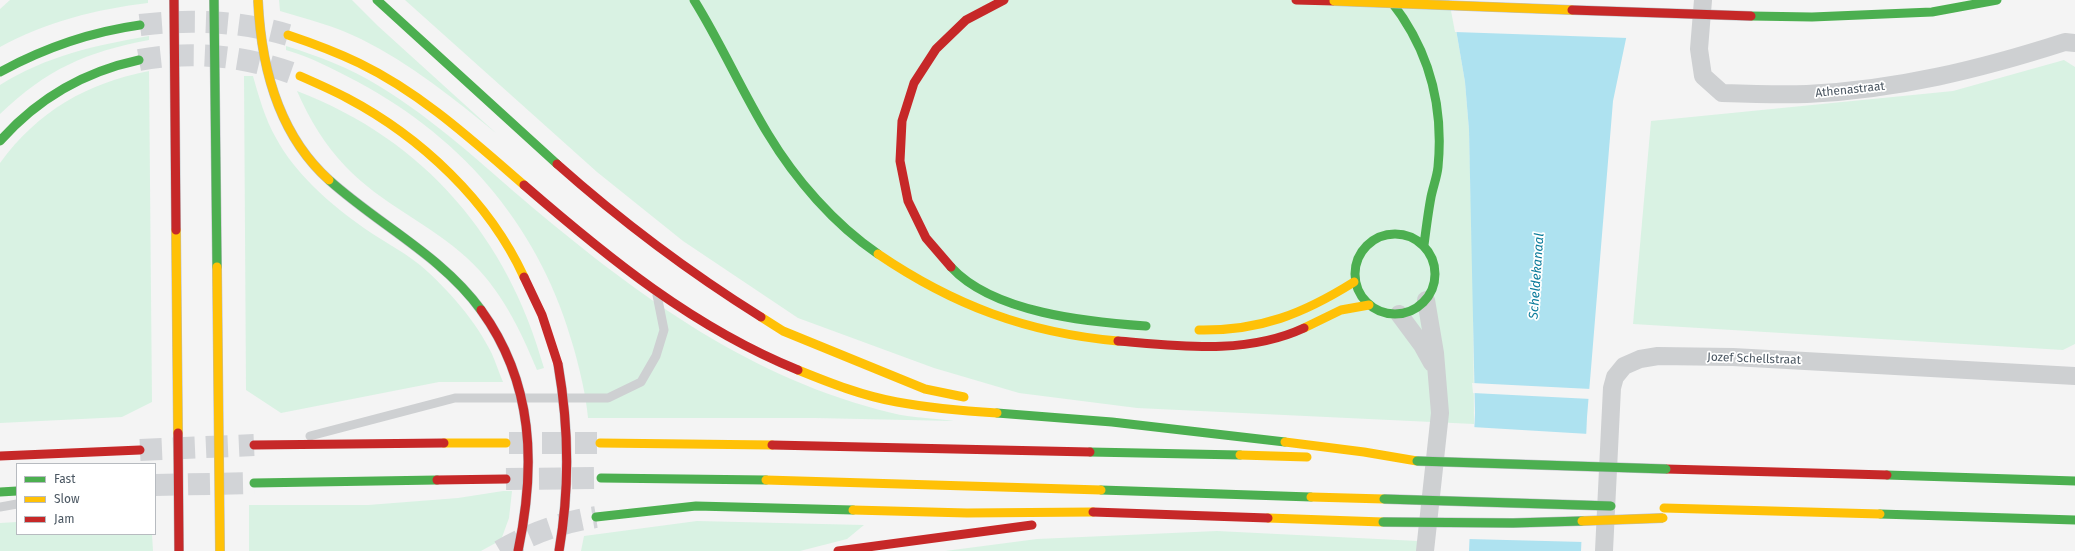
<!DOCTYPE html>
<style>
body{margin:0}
#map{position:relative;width:2075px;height:551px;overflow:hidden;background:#f4f4f4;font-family:"Fira Sans",sans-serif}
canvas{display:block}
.legend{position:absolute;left:16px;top:463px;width:140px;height:72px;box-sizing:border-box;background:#fff;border:1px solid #b7bbc0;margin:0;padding:5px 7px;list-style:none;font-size:12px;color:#4a5661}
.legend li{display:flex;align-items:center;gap:8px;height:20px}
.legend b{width:20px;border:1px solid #b7bbc0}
</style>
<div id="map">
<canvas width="2075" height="551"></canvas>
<ul class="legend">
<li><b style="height:5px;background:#4caf50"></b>Fast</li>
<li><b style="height:5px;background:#ffc107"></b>Slow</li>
<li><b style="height:5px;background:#c62828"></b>Jam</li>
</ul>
</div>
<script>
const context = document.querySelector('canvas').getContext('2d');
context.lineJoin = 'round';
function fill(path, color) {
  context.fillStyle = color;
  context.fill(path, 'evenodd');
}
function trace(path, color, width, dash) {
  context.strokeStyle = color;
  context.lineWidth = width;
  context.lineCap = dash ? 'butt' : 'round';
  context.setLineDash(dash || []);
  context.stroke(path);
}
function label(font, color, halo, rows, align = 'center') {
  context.font = font + ' "Fira Sans",sans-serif';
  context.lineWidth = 3.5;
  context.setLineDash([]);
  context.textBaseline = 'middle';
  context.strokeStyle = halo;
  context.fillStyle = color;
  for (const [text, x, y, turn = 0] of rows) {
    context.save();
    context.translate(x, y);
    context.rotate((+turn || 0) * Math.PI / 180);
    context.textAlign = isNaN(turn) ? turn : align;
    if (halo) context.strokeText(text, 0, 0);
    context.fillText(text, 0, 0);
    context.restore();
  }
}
fill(new Path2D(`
 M 10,0 L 148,0 L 148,3 C 97,9 45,22 0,47 L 0,9 Z
 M 279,0 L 352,0 L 378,26 L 496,133 C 453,98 411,64 361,39 C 335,26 307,19 280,11 Z
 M 405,0 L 1451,0 L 1465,82 L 1469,130 L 1473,274 L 1474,424 L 1137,408 L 1019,393 L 934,368 L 798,318 L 683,241 L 597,172 Z
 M 149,36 L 149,40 C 86,52 47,69 0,114 L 0,85 C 46,56 96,45 149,36 Z
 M 286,46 C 318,56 350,68 379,86 C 435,120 483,165 532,207 C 641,298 751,379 892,413 C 912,418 934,418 954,421 L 815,418 L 588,418 C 586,395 580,371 574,349 C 542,231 466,140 358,82 C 335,70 311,57 286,50 Z
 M 2064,60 L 2075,67 L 2075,344 L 2063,350 L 1633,324 L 1651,121 L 1953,91 Z
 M 149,71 L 152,402 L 122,417 L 0,423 L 0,163 C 38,111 87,83 149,71 Z
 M 244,76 L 253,76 C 259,97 265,119 276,138 C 294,172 327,201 357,223 C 377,238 400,249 420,265 C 448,289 476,321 492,354 C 496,363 499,373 503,382 L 439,382 L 281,413 L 246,390 Z
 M 297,91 C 425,140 508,238 544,368 L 537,370 C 520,329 501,289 467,258 C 430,224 380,203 346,167 C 324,144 310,120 297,91 Z
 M 503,491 L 512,491 L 509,518 L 501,540 L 481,551 L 249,551 L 249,505 L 368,505 L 458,498 Z
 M 697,521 L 864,525 L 847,539 L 800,551 L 581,551 L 584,536 Z
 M 17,522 L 17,534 L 152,534 L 153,551 L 0,551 L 0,523 Z
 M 1217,531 L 1418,541 L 1417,551 L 945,551 L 1037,539 Z`), '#d9f2e3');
fill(new Path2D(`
 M 1451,0 L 1632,10 L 1613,101 L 1587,417 L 1581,551 L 1469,551 L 1475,413 L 1469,130 L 1465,82 Z`), '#aee2f0');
fill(new Path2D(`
 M 1449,0 L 1636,0 L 1628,38 L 1455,32 Z
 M 1472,383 L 1591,389 L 1591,399 L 1473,393 Z
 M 1472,427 L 1589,434 L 1584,542 L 1468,539 Z`), '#f4f4f4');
trace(new Path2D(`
 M 140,25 C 190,19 241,21 288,35
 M 139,60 C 194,50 248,56 300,76
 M 509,443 L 600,443
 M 140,450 L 254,445
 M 506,479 L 601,478
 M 155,485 L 254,483
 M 500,551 C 529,534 562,522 596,517`), '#d2d4d7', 22, [22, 11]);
trace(new Path2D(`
 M 310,436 L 455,398 L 608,398 L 641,382 L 656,356 L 664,330 L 657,295
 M 0,507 L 17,504`), '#ced0d2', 9);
trace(new Path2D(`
 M 1703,0 L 1699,49 L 1703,76 L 1722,93 C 1750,94 1779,95 1807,94 C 1896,90 1981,69 2065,42 L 2075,43
 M 1399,314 L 1422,345 L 1432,363
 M 1425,551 L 1440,413 L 1435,353 L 1426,300
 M 1604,551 L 1612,388 L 1615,377 L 1624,366 L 1640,359 L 1658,356 L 1733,357 L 2075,376`), '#ced0d2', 18);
trace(new Path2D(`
 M 377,0 L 557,164
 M 694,0 C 721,43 741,90 768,134 C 795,179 834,224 878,254
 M 1390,0 C 1429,49 1444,105 1438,167 C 1437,177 1433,187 1431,197 C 1428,213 1426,229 1424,245
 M 1751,16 L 1812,17 L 1932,12 L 1997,0
 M 0,72 C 44,48 90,32 140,25
 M 0,141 C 38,98 83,72 139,60
 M1355 274a40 40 0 1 1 80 0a40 40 0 1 1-80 0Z
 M 951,267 C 993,313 1088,322 1146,326
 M 997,413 L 1112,422 L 1285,442
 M 1090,452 L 1240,455
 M 1887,475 L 2075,481
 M 601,478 L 766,480
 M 254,483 L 437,480
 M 1101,490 L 1311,497
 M 0,492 L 17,491
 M 1880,514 L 2075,520
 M 596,517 L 696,506 L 853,510`), '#4caf50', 9);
trace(new Path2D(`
 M 288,35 C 312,43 336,52 359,63 C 421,93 472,140 524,185
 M 300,76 C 316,83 332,90 347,98 C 421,137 489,201 524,277
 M 878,254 C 953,305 1027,333 1118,341
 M 761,317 L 783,331 L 925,389 L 964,397
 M 1304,328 L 1341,310 L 1369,305
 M 1199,330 C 1260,331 1303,314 1354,282
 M 798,370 C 830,383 863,396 897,402 C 930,408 964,411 997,413
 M 1285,442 L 1364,452 L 1417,461
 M 444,443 L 506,443
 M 600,443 L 772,445
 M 1240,455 L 1307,457
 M 766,480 L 1101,490
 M 1311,497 L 1384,499
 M 1664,508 L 1880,514
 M 853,510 L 967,513 L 1093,512
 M 1268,518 L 1383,522`), '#ffc107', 9);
trace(new Path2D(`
 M 1296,0 L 1334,1
 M 557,164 C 620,220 689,272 761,317
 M 524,185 C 607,257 694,328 798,370
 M 951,267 L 926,238 L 908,201 L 900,161 L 902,121 L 914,83 L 936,49 L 966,20 L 1004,0
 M 524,277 L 542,315 L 558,364
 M 1118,341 C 1180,346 1246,355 1304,328
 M 254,445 L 444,443
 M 772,445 L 1090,452
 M 0,456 L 140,450
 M 1666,469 L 1887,475
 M 437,480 L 506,479
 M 1093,512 L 1268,518
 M 838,551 L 1032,525`), '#c62828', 9);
const fastBridge = new Path2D(`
 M 214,0 L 217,267
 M 329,180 C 379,225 442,256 481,310
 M 1417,461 L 1666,469
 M 1384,499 L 1611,506
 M 1383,522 L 1513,523 L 1582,521`);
const slowBridge = new Path2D(`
 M 258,0 C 261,67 278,134 329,180
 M 1334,1 L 1572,10
 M 176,230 L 178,433
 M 217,267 L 220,551
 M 1582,521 L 1663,518`);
const jamBridge = new Path2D(`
 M 174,0 L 176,230
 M 1572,10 L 1751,16
 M 481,310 C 534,383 536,466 518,551
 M 558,364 C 569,427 570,488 559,551
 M 178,433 L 179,551`);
trace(fastBridge, '#b9bec3', 10, []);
trace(slowBridge, '#b9bec3', 10, []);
trace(jamBridge, '#b9bec3', 10, []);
trace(fastBridge, '#4caf50', 9);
trace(slowBridge, '#ffc107', 9);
trace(jamBridge, '#c62828', 9);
label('12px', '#4a5661', '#fff', [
 ["Athenastraat",1850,90,-6],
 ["Jozef Schellstraat",1754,359,2]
]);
label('italic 13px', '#0c7c9b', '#fff', [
 ["Scheldekanaal",1537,276,-86]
]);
</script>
